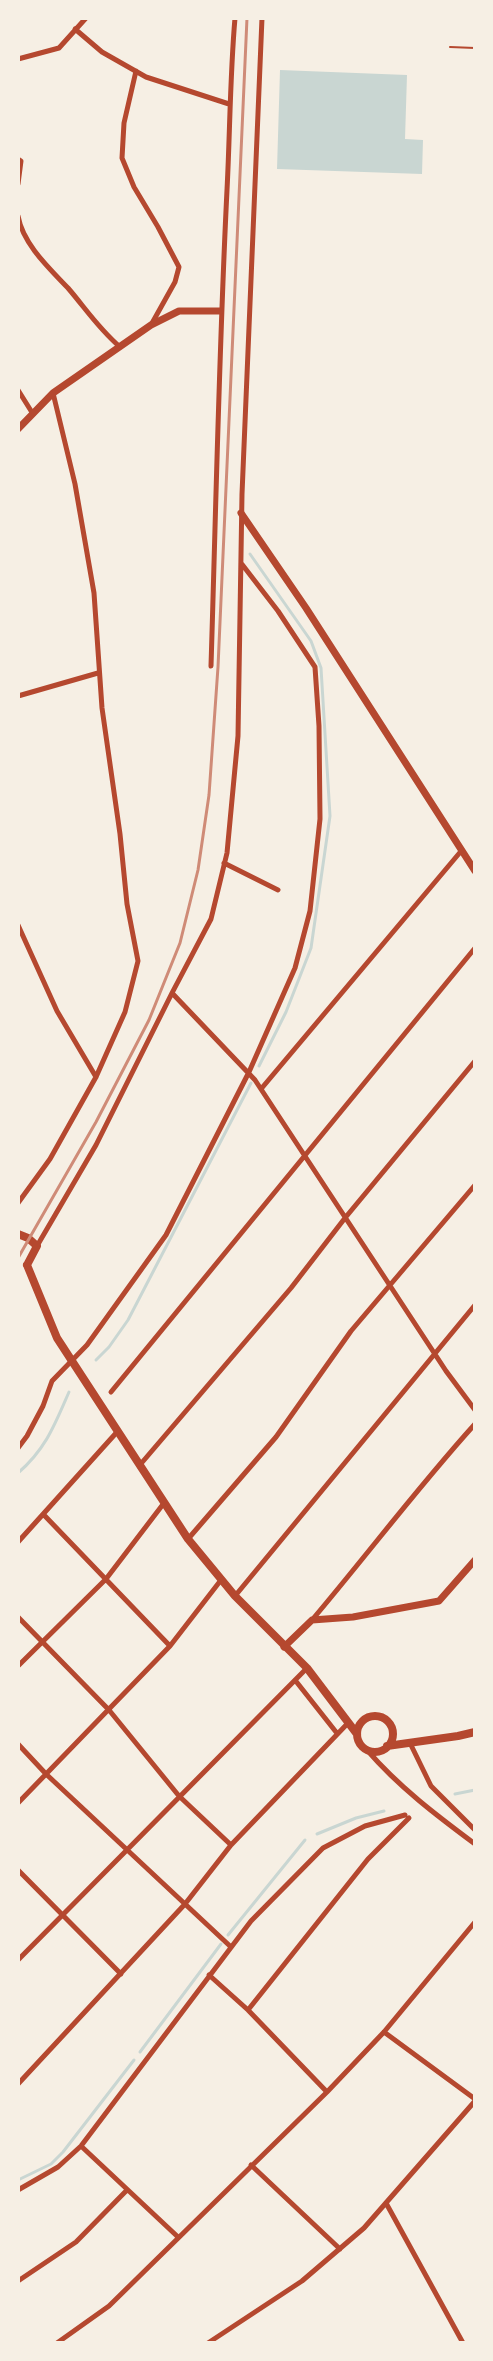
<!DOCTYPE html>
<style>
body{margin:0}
#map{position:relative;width:493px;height:2361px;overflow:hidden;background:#f6efe4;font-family:"Crimson Pro",serif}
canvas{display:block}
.frame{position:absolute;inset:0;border:20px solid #f6efe4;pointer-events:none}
</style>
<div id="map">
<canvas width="493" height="2361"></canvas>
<div class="frame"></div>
</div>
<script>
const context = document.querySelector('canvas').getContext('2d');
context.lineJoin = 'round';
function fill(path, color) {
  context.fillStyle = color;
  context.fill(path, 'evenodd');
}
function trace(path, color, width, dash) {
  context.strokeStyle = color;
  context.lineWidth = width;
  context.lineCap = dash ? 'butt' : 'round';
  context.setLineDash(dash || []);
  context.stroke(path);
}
fill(new Path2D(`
 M 280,70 L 407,75 L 405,139 L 423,140 L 422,174 L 277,169 Z`), '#c9d6d2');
trace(new Path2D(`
 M 250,554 L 311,641 L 321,668 L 330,816 L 311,948 L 286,1012 L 259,1066
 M 96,1360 L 109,1347 L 128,1320 L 251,1083
 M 18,1473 C 46,1449 55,1424 69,1392
 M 455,1794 L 475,1790
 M 317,1834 L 356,1818 L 384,1811
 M 228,1935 L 305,1840
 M 140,2052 L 221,1944
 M 18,2180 L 51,2164 L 63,2152 L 134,2060`), '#c9d6d2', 3);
trace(new Path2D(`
 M 450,47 L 475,48`), '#b5482f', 2);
trace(new Path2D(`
 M 75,29 L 102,52 L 146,77 L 229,104
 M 18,59 L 59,48 L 86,18
 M 136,71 L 124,123 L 122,158 L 134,187 L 158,227 L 179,267 L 175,282 L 151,325
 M 18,159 L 21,161 L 18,184
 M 18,216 C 23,244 49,268 68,288 C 86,309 98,328 120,347
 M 18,390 L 33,414
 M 211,666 C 216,507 219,349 227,190 C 230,132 230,75 235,18
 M 18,696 L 98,673
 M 224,863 L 278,890
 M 18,925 L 57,1011 L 96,1077
 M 172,993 L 255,1080 L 446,1371 L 475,1410
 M 261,1089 L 462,850
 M 18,1203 L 50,1159 L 96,1077 L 125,1012 L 138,961 L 127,904 L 120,834 L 102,708 L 94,593 L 75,484 L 53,393
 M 37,1246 L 96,1145 L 172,993 L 211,919 L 227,853 L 238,736 L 242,494 L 262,18
 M 111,1392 L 475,948
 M 18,1448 L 27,1436 L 43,1406 L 52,1381 L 87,1345 L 166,1235 L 249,1072 L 295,968 L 310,911 L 320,819 L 319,726 L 315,667 L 278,611 L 241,563
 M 139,1466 L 291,1288 L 345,1218 L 475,1061
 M 44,1515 L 170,1646
 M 188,1539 L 276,1437 L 351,1331 L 475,1185
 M 18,1542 L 117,1432
 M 235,1596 L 475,1305
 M 18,1617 L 109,1710 L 179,1796 L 231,1845
 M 312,1620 C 367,1555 418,1487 475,1424
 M 18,1666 L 106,1579 L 164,1503
 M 295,1680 L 336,1732
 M 410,1743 L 431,1786 L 475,1830
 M 18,1744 L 46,1774 L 231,1947
 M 367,1750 C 399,1787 436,1815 475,1844
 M 18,1803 L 170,1646 L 221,1580
 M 18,1870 L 121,1974
 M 18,1960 L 307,1668
 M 209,1975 L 248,2010 L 327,2092
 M 248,2010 L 368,1859 L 409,1818
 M 384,2032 L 475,2099
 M 18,2084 L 185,1904 L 231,1845 L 349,1722
 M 81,2146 L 178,2237
 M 251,2165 L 340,2249
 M 18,2190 L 58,2167 L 81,2146 L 251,1921 L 323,1848 L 365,1826 L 405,1815
 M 386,2203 L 463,2343
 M 18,2281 L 76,2242 L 127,2190
 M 57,2343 L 109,2306 L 327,2092 L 384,2032 L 475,1922
 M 208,2343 L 302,2281 L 364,2228 L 475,2101`), '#b5482f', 5);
trace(new Path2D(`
 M 18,429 L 53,393 L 151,325 L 179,311 L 220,311
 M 241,513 L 306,608 L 475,871
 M 284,1647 L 312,1620 L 353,1617 L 439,1601 L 475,1560`), '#b5482f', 7);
trace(new Path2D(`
 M 18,1234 L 28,1238 L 37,1246 L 27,1265
 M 27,1265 L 57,1338 L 188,1539 L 235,1596 L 307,1668 L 357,1734
 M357 1734a18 18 0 1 1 36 0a18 18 0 1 1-36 0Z
 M 387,1746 L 458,1736 L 475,1732`), '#b5482f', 8);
trace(new Path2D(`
 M 18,1258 L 96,1122 L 149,1020 L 180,943 L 198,870 L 209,795 L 218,667 L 247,18`), '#cf8b77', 3);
</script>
